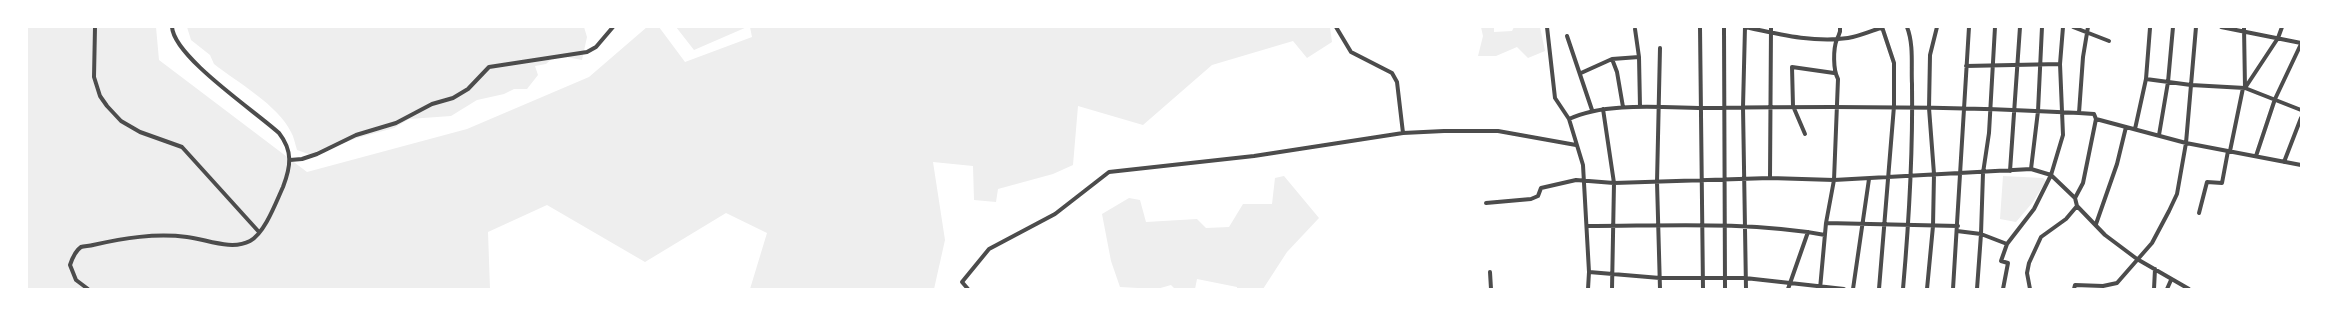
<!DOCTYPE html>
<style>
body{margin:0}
#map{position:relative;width:2328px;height:316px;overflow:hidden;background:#fff;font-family:"Nunito Sans",sans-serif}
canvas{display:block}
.frame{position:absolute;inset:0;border:28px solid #fff;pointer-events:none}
</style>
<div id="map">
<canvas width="2328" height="316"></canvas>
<div class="frame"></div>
</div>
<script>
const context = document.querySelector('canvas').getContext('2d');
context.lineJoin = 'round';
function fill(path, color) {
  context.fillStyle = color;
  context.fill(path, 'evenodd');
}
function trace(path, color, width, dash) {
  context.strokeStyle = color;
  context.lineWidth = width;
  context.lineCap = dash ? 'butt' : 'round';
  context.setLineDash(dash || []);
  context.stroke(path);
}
fill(new Path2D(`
 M 27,27 L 156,27 L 159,60 L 307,172 L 467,129 L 589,77 L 647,27 L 659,27 L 685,62 L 752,37 L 750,27 L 1330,27 L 1332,42 L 1307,58 L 1293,41 L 1212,65 L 1143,125 L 1078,106 L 1073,165 L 1053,174 L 998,189 L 996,202 L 974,200 L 973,166 L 933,162 L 945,240 L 934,289 L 750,289 L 767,233 L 726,213 L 645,262 L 547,205 L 488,232 L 490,289 L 27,289 Z
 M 187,27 L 584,27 L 587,37 L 582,60 L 556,55 L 546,64 L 535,66 L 538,75 L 527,89 L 514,89 L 504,94 L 477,100 L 451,116 L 409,119 L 394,128 L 357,138 L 311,155 L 297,150 C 295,144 294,137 291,132 C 278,105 237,82 214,64 L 210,55 L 191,40 Z
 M 676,27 L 747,27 L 694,50 Z
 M 1481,27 L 1494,27 L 1494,32 L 1512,31 L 1514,27 L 1540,27 L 1545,51 L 1528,58 L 1517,47 L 1496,56 L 1478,56 L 1483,36 Z
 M 1284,176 L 1319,218 L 1287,252 L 1263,289 L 1237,289 L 1237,287 L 1197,279 L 1195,289 L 1175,289 L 1171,285 L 1157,289 L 1120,287 L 1111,261 L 1102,214 L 1129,198 L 1140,200 L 1146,222 L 1197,219 L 1206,228 L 1229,227 L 1243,204 L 1272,204 L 1275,178 Z
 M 2003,176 L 2043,178 L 2046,181 L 2033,202 L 2016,222 L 2000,219 Z`), '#eee');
trace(new Path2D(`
 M 95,27 L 94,77 L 100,96 L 107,106 L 121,121 L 140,132 L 182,147 L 259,232
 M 1336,27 L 1351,52 L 1392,73 L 1397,82 L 1403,133
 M 1547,27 L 1555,98 L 1569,119 L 1583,165 L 1589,272 L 1588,289
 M 1700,27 L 1703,289
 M 1724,27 L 1725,289
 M 1745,27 L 1743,107 L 1746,289
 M 1745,27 C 1778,34 1814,43 1848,38 C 1860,36 1871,31 1883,27
 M 2073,27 L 2109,41
 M 2221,27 L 2301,43
 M 2244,27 L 2245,88
 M 1635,29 L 1639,57 L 1640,107
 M 1567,36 L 1592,110
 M 1660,48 L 1657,182 L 1660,289
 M 1612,59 L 1617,72 L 1623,107
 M 1966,66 L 2060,64
 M 1581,73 L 1612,59 L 1639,57
 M 2146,79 L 2191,85 L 2245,88 L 2301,110
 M 2245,88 L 2278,38 L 2282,27
 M 1603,109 L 1614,183 L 1612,289
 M 2079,113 L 2083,57 L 2088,27
 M 1569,119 C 1606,101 1668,108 1710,108 C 1833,106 1956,106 2079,113 L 2094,114 L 2096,119 L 2186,143 L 2301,165
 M 2135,129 L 2146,79 L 2150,28
 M 1805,134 L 1793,106 L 1792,67 L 1834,73
 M 2159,135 L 2168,82 L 2173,27
 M 2230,151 L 2243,88
 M 2256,156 L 2275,99 L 2301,44
 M 290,160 L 302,159 L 317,154 L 356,135 L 396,123 L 432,104 L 453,98 L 468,89 L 489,67 L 587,52 L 596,47 L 613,27
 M 2284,162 L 2301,118
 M 2031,169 L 2038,111 L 2042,27
 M 2010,171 L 2020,27
 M 1770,178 L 1771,27
 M 2075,198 L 2083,183 L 2096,119
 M 1486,203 L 1531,199 L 1538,196 L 1541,188 L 1576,180 L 1614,183 L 1770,178 L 1834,180 L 2031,169 L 2051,175 L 2075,198 L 2077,206 L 2105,235 L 2137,259 L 2189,289
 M 2199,213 L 2207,182 L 2222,183 L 2228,151
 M 1826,223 L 1958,226
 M 2096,224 L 2117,164 L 2126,127
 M 1587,226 C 1666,226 1747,221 1825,235
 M 1957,231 L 1981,234 L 2007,244 L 2034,209 L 2051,175 L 2063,135 L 2060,64 L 2063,27
 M 1490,272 L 1491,289
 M 1589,272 L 1660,278 L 1745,278 L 1844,289
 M 88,289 L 76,280 L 70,265 C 72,259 75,251 81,247 C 84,246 90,246 93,245 C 124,238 155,233 187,237 C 206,239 231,251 250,241 C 265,233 276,202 283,187 C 291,166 293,151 279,133 C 255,111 174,57 172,27
 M 968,289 L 962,282 L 989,249 L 1055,214 L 1109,172 L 1254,156 L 1403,133 L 1444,131 L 1498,131 L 1576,145
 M 1788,289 L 1808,232
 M 1820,289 L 1826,223 L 1834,180 L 1838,79 C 1833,70 1833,49 1837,39 C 1839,34 1841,33 1840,27
 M 1853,289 L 1869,179
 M 1879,289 L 1894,106 L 1894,63 L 1882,27
 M 1903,289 C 1909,221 1913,153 1912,84 C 1911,66 1914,45 1907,27
 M 1927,289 L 1933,226 L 1934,174 L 1929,108 L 1930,55 L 1937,27
 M 1953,289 L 1969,27
 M 1977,289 L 1981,234 L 1983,173 L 1989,133 L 1995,27
 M 2003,289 L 2008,263 L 2001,261 L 2007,244
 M 2030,289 L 2027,273 L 2029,263 L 2041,237 L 2066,219 L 2077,206
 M 2074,289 L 2075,285 L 2103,286 L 2117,283 L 2152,243 L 2169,211 L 2177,194 L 2186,143 L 2196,27
 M 2154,289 L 2155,269
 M 2167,289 L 2171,280`), '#4c4c4c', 4);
</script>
